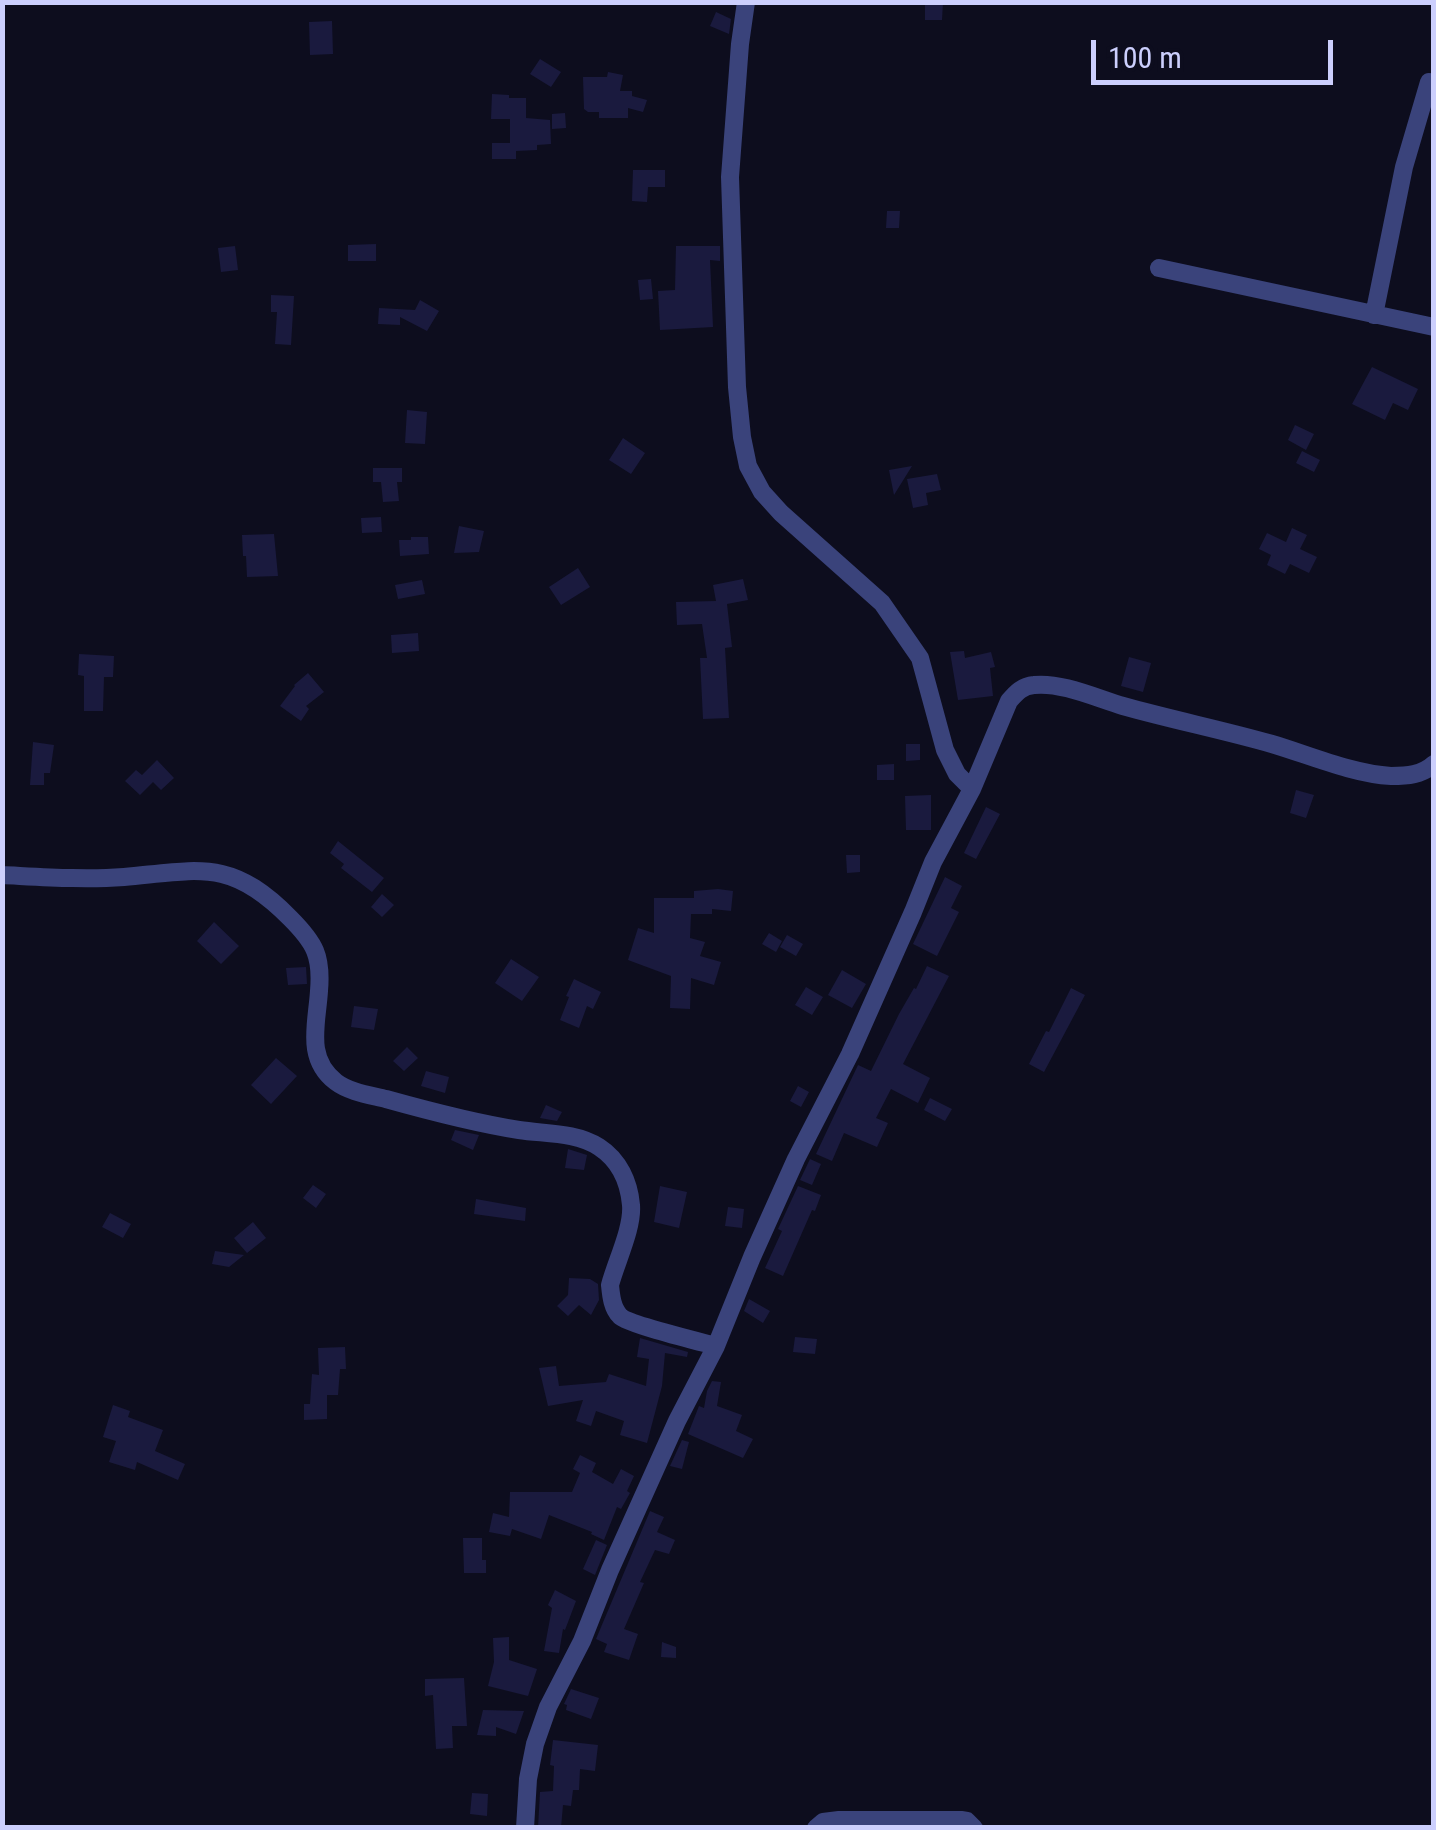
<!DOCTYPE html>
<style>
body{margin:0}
#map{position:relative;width:1436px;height:1830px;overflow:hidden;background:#0d0d1e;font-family:"Roboto Condensed",sans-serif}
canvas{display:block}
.frame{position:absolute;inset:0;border:5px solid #cccffd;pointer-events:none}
.scale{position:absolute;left:1091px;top:40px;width:242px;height:45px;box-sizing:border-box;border:5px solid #cccffd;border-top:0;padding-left:12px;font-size:30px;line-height:35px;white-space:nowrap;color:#cccffd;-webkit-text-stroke:8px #0d0d1e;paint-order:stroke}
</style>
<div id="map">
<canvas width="1436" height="1830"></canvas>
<div class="frame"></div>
<div class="scale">100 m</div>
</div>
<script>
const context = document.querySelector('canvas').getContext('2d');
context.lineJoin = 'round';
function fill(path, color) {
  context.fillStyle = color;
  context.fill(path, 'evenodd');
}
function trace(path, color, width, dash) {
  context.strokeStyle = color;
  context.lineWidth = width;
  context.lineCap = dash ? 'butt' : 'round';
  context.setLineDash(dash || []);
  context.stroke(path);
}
fill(new Path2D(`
 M 925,2 L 943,2 L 942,20 L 925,20 Z
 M 716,12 L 731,19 L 729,34 L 710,26 Z
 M 332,21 L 333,54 L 310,55 L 309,22 Z
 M 540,59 L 561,72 L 551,87 L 530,74 Z
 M 608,72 L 623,75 L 620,91 L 632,91 L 632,96 L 647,100 L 643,112 L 628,108 L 628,118 L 599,118 L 599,112 L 588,112 L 584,109 L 583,77 L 607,77 Z
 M 492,94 L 509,95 L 509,98 L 526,98 L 526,118 L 550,120 L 551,144 L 537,145 L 537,150 L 516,151 L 516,159 L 492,159 L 492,143 L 510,143 L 510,119 L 491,119 Z
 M 565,113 L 566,128 L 552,129 L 552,114 Z
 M 633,170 L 665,170 L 665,187 L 648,187 L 647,202 L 632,201 Z
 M 887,211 L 900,211 L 899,228 L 886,228 Z
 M 376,244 L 376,261 L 348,261 L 348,245 Z
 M 235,246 L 238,270 L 221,272 L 218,248 Z
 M 676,246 L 720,246 L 720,261 L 710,260 L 713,327 L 660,330 L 658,291 L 675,290 Z
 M 651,279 L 653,299 L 640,300 L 638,280 Z
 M 271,295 L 294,296 L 291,345 L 275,344 L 277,312 L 271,312 Z
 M 420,300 L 439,311 L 427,331 L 400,317 L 400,325 L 378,324 L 379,308 L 415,310 Z
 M 1372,367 L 1418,389 L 1408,410 L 1393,403 L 1385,420 L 1352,404 Z
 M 407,410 L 427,412 L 425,444 L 405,443 Z
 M 1295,425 L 1314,434 L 1306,450 L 1288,440 Z
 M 623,438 L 645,453 L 631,474 L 609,460 Z
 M 1302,451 L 1320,460 L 1314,472 L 1296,463 Z
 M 912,466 L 894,495 L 889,470 Z
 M 373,468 L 402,468 L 402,482 L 397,482 L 399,501 L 383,502 L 381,482 L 373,482 Z
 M 937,474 L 941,490 L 926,493 L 928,505 L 913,508 L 907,479 Z
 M 381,517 L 382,532 L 362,533 L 361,518 Z
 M 459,526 L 484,531 L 479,552 L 454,553 Z
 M 1292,528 L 1307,535 L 1300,549 L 1317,557 L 1309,573 L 1290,564 L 1285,574 L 1267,565 L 1271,555 L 1259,549 L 1267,533 L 1286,542 Z
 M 274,534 L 278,576 L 247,577 L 246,556 L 243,556 L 242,535 Z
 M 411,537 L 428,537 L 429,554 L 400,556 L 399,540 L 411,540 Z
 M 578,568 L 590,587 L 561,605 L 549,587 Z
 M 743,579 L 748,600 L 727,604 L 732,647 L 725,648 L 729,718 L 703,719 L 700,658 L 707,658 L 702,624 L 677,625 L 676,602 L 716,601 L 713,585 Z
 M 422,580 L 425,594 L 398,599 L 395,585 Z
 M 418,633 L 419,651 L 392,653 L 391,635 Z
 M 964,651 L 965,658 L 991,652 L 995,667 L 990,668 L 993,696 L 958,700 L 950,652 Z
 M 79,654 L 114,656 L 113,677 L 104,677 L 103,711 L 84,711 L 84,676 L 78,675 Z
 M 1129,657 L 1151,663 L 1143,692 L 1121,686 Z
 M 308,673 L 324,692 L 306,706 L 309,709 L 301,721 L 280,706 L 295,686 L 294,685 Z
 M 33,742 L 54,745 L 50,773 L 44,773 L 44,785 L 30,785 Z
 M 906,744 L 920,744 L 920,760 L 906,761 Z
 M 157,760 L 174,778 L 161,790 L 153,782 L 140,795 L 125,781 L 136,770 L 142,775 Z
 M 894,764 L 894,780 L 877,780 L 877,765 Z
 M 1296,790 L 1314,795 L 1306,818 L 1290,813 Z
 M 931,795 L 931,830 L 906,830 L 905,796 Z
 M 986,807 L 1000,814 L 976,859 L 964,853 Z
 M 338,841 L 384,878 L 372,892 L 341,868 L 344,864 L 330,853 Z
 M 846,855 L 860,855 L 860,872 L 847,873 Z
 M 945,877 L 962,886 L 951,908 L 959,912 L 937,956 L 913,944 Z
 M 718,889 L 733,891 L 731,911 L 712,909 L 712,914 L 691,914 L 690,938 L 705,942 L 700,956 L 721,962 L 714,985 L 691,978 L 690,1009 L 670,1008 L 671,976 L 628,960 L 638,928 L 654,933 L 654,898 L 694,898 L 694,891 Z
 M 382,894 L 394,905 L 382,917 L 371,907 Z
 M 214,922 L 239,946 L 221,964 L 197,941 Z
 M 769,933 L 782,941 L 776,952 L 762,944 Z
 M 787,935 L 803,944 L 796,956 L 780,947 Z
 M 511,959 L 539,977 L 522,1001 L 495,983 Z
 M 927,966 L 949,976 L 903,1064 L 930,1078 L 918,1103 L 891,1089 L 876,1118 L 888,1123 L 877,1147 L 844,1133 L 832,1161 L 816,1154 L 858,1065 L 871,1071 L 899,1014 L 914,988 L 916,989 Z
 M 306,967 L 307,984 L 288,985 L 286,968 Z
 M 842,970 L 866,984 L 852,1008 L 828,995 Z
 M 574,979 L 601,992 L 593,1009 L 587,1006 L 579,1028 L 560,1020 L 569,997 L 566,996 Z
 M 806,987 L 823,997 L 812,1015 L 795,1005 Z
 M 1071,988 L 1085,995 L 1044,1072 L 1029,1064 L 1046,1031 L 1049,1032 Z
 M 354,1006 L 378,1009 L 374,1030 L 351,1027 Z
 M 407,1047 L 418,1058 L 404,1071 L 393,1061 Z
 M 276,1058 L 297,1076 L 271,1104 L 251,1085 Z
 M 426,1071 L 449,1077 L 445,1093 L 421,1086 Z
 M 798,1086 L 809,1092 L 801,1107 L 790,1101 Z
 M 930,1098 L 952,1109 L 945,1121 L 924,1110 Z
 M 546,1105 L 562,1112 L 557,1121 L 540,1118 Z
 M 455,1130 L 479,1135 L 473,1150 L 451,1140 Z
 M 568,1149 L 587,1155 L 584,1170 L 565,1168 Z
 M 810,1159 L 821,1164 L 812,1185 L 800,1180 Z
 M 313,1185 L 326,1194 L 316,1208 L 303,1198 Z
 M 660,1186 L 687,1192 L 679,1228 L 654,1222 Z
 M 798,1186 L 821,1195 L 815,1211 L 812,1210 L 783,1276 L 765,1268 L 782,1231 L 778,1229 Z
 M 476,1199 L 526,1208 L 525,1221 L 474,1214 Z
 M 728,1207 L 744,1209 L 742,1228 L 725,1226 Z
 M 110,1213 L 131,1224 L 123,1238 L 102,1227 Z
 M 253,1222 L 266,1238 L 247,1253 L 234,1238 Z
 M 215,1251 L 244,1255 L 229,1267 L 212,1264 Z
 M 569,1278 L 590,1279 L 598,1284 L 599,1300 L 591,1315 L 579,1305 L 568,1316 L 557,1306 L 568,1295 Z
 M 749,1299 L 770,1311 L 763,1323 L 744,1311 Z
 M 795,1337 L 817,1339 L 815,1354 L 793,1352 Z
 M 640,1338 L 688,1352 L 687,1357 L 665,1353 L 662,1386 L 647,1443 L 620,1435 L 624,1421 L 596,1411 L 591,1426 L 576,1421 L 583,1400 L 548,1406 L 539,1368 L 556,1366 L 559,1386 L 606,1382 L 609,1374 L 646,1386 L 649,1359 L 637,1357 Z
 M 345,1347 L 346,1369 L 340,1369 L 338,1395 L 327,1395 L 327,1419 L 304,1420 L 304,1404 L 310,1404 L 312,1374 L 319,1375 L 318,1348 Z
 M 712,1381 L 721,1382 L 717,1406 L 742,1415 L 736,1431 L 753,1439 L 743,1458 L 688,1434 L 699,1406 L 704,1408 L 707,1391 Z
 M 113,1405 L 130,1411 L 128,1417 L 163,1430 L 155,1451 L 185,1464 L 178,1480 L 137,1462 L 135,1470 L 109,1462 L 116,1441 L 103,1437 Z
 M 682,1440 L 689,1442 L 682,1469 L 670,1466 Z
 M 580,1455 L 596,1463 L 592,1472 L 613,1484 L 621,1469 L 634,1476 L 627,1491 L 630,1493 L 621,1509 L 617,1507 L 604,1540 L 591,1534 L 592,1532 L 549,1515 L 541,1539 L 512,1529 L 510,1536 L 489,1532 L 493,1513 L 509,1517 L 510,1492 L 572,1492 L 580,1473 L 573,1469 Z
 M 650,1511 L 664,1517 L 657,1532 L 675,1540 L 669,1554 L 655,1550 L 640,1582 L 644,1583 L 624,1629 L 638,1634 L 629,1660 L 604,1652 L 607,1644 L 596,1639 Z
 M 463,1538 L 482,1538 L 482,1560 L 486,1560 L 486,1573 L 464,1573 Z
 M 596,1540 L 607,1545 L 595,1575 L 583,1569 Z
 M 555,1590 L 576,1601 L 565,1630 L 563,1629 L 559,1653 L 544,1651 L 552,1608 L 548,1605 Z
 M 509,1637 L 509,1660 L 537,1669 L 528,1696 L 488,1686 L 494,1662 L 493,1638 Z
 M 662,1642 L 676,1647 L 676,1658 L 661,1657 Z
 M 464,1678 L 467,1726 L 452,1726 L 453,1748 L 436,1749 L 433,1695 L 425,1696 L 425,1679 Z
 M 571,1689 L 599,1698 L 591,1719 L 566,1710 L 567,1705 L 564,1704 Z
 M 483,1710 L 524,1711 L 516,1734 L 496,1727 L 496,1736 L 477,1735 Z
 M 553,1740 L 598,1745 L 595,1771 L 580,1769 L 579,1790 L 573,1790 L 571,1806 L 563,1805 L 561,1828 L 538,1828 L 540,1792 L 553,1791 L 554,1766 L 550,1765 Z
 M 472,1793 L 488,1794 L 487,1816 L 470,1814 Z`), '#1a1a3e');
trace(new Path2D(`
 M 746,2 L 740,44 L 730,177 L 737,387 L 742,437 L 748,466 L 762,492 L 781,513 L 882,603 L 920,658 L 945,750 L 957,774 L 972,789
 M 1159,268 L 1434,327
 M 1374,315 L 1404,167 L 1429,82
 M 2,875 C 43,877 84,880 124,877 C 200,870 231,858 290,918 C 315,943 322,956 319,991 C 317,1024 305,1058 336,1082 C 349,1092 370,1095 386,1099 C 429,1111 474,1123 519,1130 C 545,1134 576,1132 599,1147 C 619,1160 629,1182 631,1205 C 633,1228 616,1262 610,1285 C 611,1295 612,1308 620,1316 C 627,1324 701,1342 716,1346
 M 525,1828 L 528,1779 L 535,1744 L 548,1707 L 582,1641 L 610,1570 L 677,1421 L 716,1346 L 752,1257 L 796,1159 L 850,1054 L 913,912 L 933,862 L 972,789 L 1009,701 C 1016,693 1022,686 1034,685 C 1062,682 1096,698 1123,706 C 1173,720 1223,730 1272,744 C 1309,755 1353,774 1391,776 C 1407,776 1422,775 1434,764
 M 816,1828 L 823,1822 L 839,1820 L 961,1820 L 967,1821 L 974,1828`), '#3a437b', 18);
</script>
